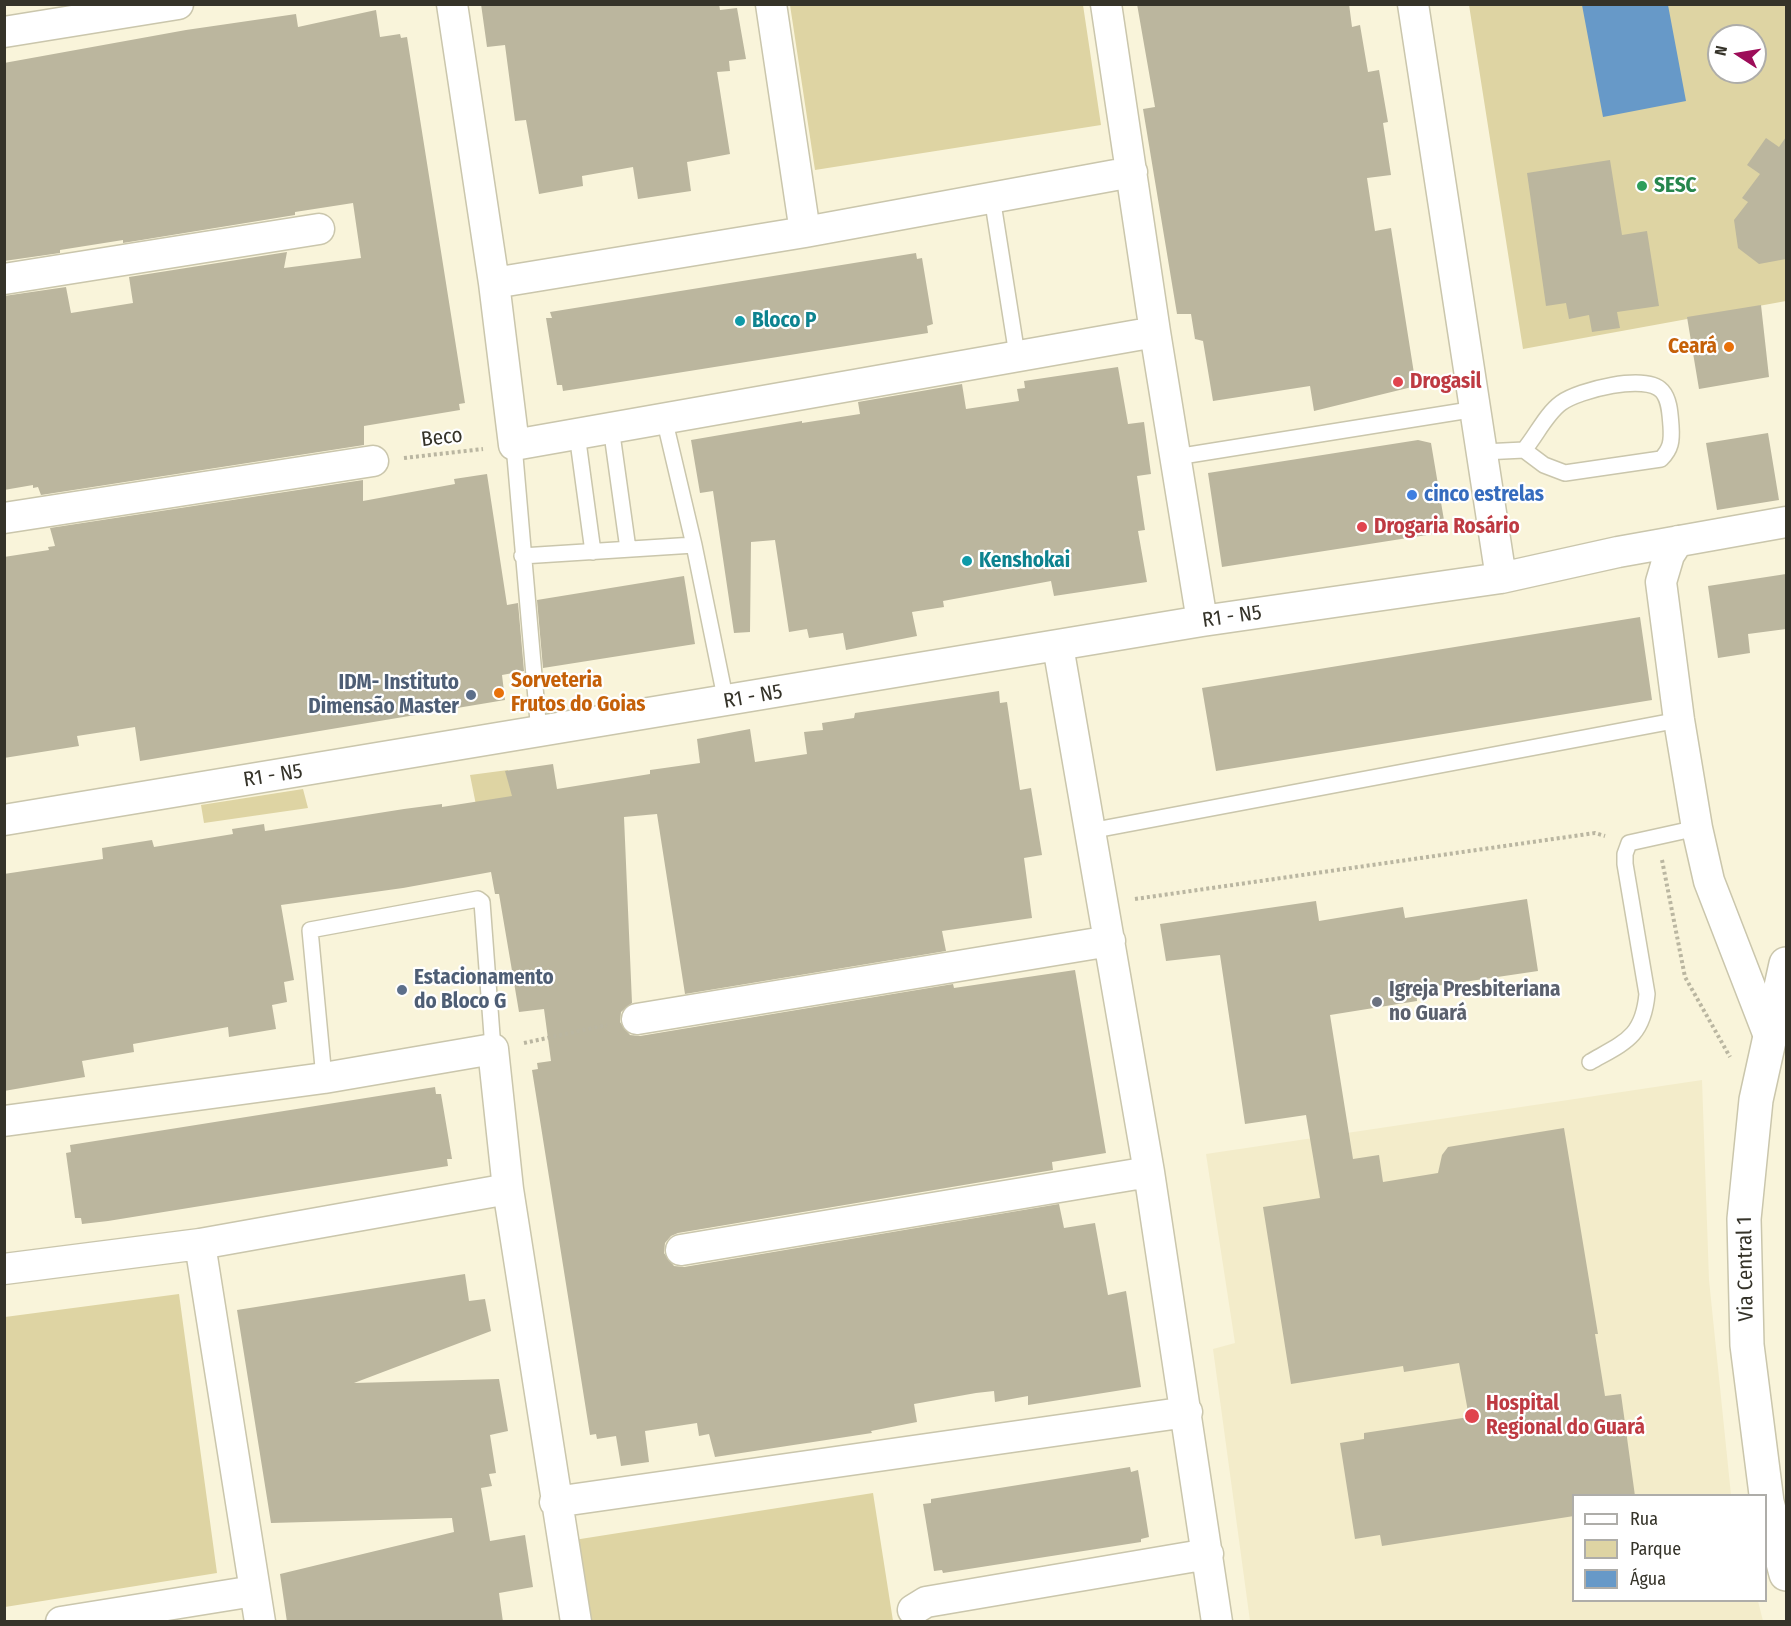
<!DOCTYPE html>
<meta charset="utf-8">
<style>
body{margin:0}
#map{position:relative;width:1791px;height:1626px;overflow:hidden;background:#f9f4da;font-family:"Fira Sans Condensed",sans-serif}
canvas{display:block}
.frame{position:absolute;inset:0;border:6px solid #353329;pointer-events:none}
.legend{position:absolute;left:1572px;top:1494px;width:195px;height:108px;box-sizing:border-box;background:#fff;border:2px solid #aeada9;margin:0;padding:8px 10px;list-style:none;font-size:18px;color:#353329}
.legend li{display:flex;align-items:center;gap:12px;height:30px}
.legend b{width:30px;border:2px solid #aeada9}
.north{position:absolute;left:1707px;top:24px;width:60px;height:60px;box-sizing:border-box;background:#fff;border:2px solid #aeada9;border-radius:50%;rotate:282deg;font-size:16px;font-weight:700;line-height:24px;text-align:center;color:#353329}
.north::after{content:'';display:block;margin:auto;width:21px;height:27px;background:#9d0d59;clip-path:polygon(50% 0,100% 100%,50% 72%,0 100%)}
</style>
<div id="map">
<canvas width="1791" height="1626"></canvas>
<div class="frame"></div>
<ul class="legend">
<li><b style="height:8px;background:#fff"></b>Rua</li>
<li><b style="height:16px;background:#ded4a3"></b>Parque</li>
<li><b style="height:16px;background:#6799c8"></b>Água</li>
</ul>
<div class="north">N</div>
</div>
<script>
const context = document.querySelector('canvas').getContext('2d');
context.lineJoin = 'round';
function fill(path, color) {
  context.fillStyle = color;
  context.fill(path, 'evenodd');
}
function trace(path, color, width, dash) {
  context.strokeStyle = color;
  context.lineWidth = width;
  context.lineCap = dash ? 'butt' : 'round';
  context.setLineDash(dash || []);
  context.stroke(path);
}
function label(font, color, halo, rows, align = 'center') {
  context.font = font + ' "Fira Sans Condensed",sans-serif';
  context.lineWidth = 4.5;
  context.setLineDash([]);
  context.textBaseline = 'middle';
  context.strokeStyle = halo;
  context.fillStyle = color;
  for (const [text, x, y, turn = 0] of rows) {
    context.save();
    context.translate(x, y);
    context.rotate((+turn || 0) * Math.PI / 180);
    context.textAlign = isNaN(turn) ? turn : align;
    if (halo) context.strokeText(text, 0, 0);
    context.fillText(text, 0, 0);
    context.restore();
  }
}
fill(new Path2D(`
 M 1702,1080 L 1709,1280 L 1731,1495 L 1574,1496 L 1574,1600 L 1758,1601 L 1763,1621 L 1250,1621 L 1213,1349 L 1235,1343 L 1206,1154 Z`), '#f3ecca');
fill(new Path2D(`
 M 790,5 L 1083,5 L 1101,125 L 815,170 Z
 M 1469,5 L 1786,5 L 1786,301 L 1523,349 ZM 1719,36 L 1755,36 L 1755,72 L 1719,72 Z
 M 508,770 L 525,830 L 483,840 L 470,775 Z
 M 303,789 L 308,808 L 204,823 L 201,805 Z
 M 179,1294 L 217,1573 L 5,1607 L 5,1317 Z
 M 873,1493 L 893,1621 L 587,1621 L 574,1540 Z`), '#ded4a3');
fill(new Path2D(`
 M 1582,5 L 1668,5 L 1686,101 L 1603,117 Z`), '#6799c8');
fill(new Path2D(`
 M 481,4 L 719,4 L 720,10 L 737,8 L 746,59 L 729,61 L 730,71 L 717,72 L 730,154 L 687,162 L 691,191 L 638,199 L 633,167 L 582,176 L 583,186 L 539,194 L 526,120 L 515,121 L 505,45 L 487,47 Z
 M 1137,4 L 1349,4 L 1352,27 L 1360,25 L 1368,72 L 1379,70 L 1388,122 L 1383,123 L 1391,175 L 1367,178 L 1375,231 L 1391,228 L 1416,386 L 1314,411 L 1310,386 L 1213,401 L 1203,341 L 1195,339 L 1191,314 L 1177,314 L 1143,109 L 1155,107 Z
 M 376,10 L 380,37 L 400,34 L 401,38 L 407,37 L 465,403 L 459,404 L 460,410 L 364,426 L 364,445 L 41,495 L 38,487 L 33,488 L 33,485 L 4,490 L 4,296 L 66,287 L 71,313 L 133,303 L 129,277 L 287,252 L 284,268 L 361,258 L 353,203 L 295,212 L 295,215 L 123,243 L 123,240 L 60,250 L 60,253 L 4,261 L 4,63 L 186,30 L 296,14 L 298,27 Z
 M 1786,137 L 1786,259 L 1759,264 L 1738,248 L 1734,220 L 1748,202 L 1742,198 L 1760,174 L 1747,165 L 1766,138 L 1779,147 Z
 M 1610,160 L 1622,235 L 1647,231 L 1659,306 L 1617,312 L 1620,328 L 1592,332 L 1589,315 L 1569,319 L 1566,303 L 1546,306 L 1527,173 Z
 M 916,253 L 917,259 L 922,258 L 933,324 L 927,326 L 928,333 L 589,387 L 563,391 L 562,385 L 557,385 L 546,318 L 552,318 L 550,312 Z
 M 1761,305 L 1769,377 L 1699,389 L 1687,317 Z
 M 1118,367 L 1128,424 L 1144,422 L 1151,474 L 1137,476 L 1145,530 L 1138,531 L 1147,582 L 1054,596 L 1051,581 L 943,601 L 944,607 L 912,612 L 917,636 L 846,650 L 843,633 L 809,638 L 807,629 L 789,632 L 775,540 L 751,542 L 750,632 L 734,633 L 713,491 L 700,493 L 691,440 L 802,421 L 802,423 L 860,414 L 858,402 L 962,384 L 966,409 L 1019,401 L 1017,389 L 1025,388 L 1024,381 Z
 M 1768,433 L 1779,500 L 1717,510 L 1706,443 Z
 M 1418,440 L 1431,443 L 1446,532 L 1222,567 L 1208,473 Z
 M 487,474 L 507,605 L 518,603 L 524,671 L 502,675 L 505,700 L 140,761 L 135,727 L 77,736 L 79,746 L 4,758 L 4,557 L 49,550 L 48,547 L 55,546 L 50,528 L 363,480 L 363,501 L 455,484 L 454,479 Z
 M 1786,574 L 1786,629 L 1748,634 L 1750,653 L 1718,658 L 1708,586 Z
 M 684,576 L 695,644 L 543,668 L 537,600 Z
 M 1640,617 L 1652,700 L 1216,771 L 1202,688 Z
 M 999,691 L 1000,703 L 1007,702 L 1020,790 L 1031,788 L 1042,855 L 1024,858 L 1032,918 L 942,931 L 946,951 L 685,994 L 657,814 L 624,817 L 632,1003 L 621,1012 L 620,1022 L 630,1035 L 640,1036 L 953,984 L 954,988 L 1075,970 L 1106,1153 L 1052,1162 L 1053,1170 L 678,1233 L 671,1236 L 665,1243 L 664,1253 L 674,1266 L 684,1267 L 1059,1204 L 1064,1228 L 1095,1223 L 1108,1295 L 1126,1291 L 1141,1387 L 1028,1405 L 1028,1396 L 995,1402 L 994,1391 L 976,1393 L 914,1404 L 917,1422 L 871,1431 L 872,1433 L 715,1457 L 709,1434 L 699,1436 L 697,1423 L 645,1431 L 649,1462 L 621,1466 L 616,1436 L 597,1439 L 596,1434 L 590,1435 L 532,1070 L 538,1069 L 537,1063 L 551,1061 L 544,1009 L 519,1012 L 499,894 L 495,894 L 491,872 L 403,888 L 281,905 L 294,980 L 284,982 L 287,1002 L 272,1005 L 276,1029 L 229,1037 L 228,1027 L 133,1044 L 134,1052 L 82,1061 L 85,1077 L 4,1091 L 4,874 L 103,859 L 102,848 L 152,840 L 154,847 L 233,834 L 232,829 L 264,824 L 265,831 L 404,809 L 442,804 L 442,807 L 512,796 L 505,771 L 553,764 L 557,789 L 650,774 L 650,770 L 700,763 L 697,739 L 750,729 L 755,762 L 807,754 L 804,732 L 823,730 L 822,723 L 854,718 L 855,713 Z
 M 1527,899 L 1538,971 L 1416,989 L 1417,1001 L 1330,1015 L 1353,1159 L 1379,1155 L 1383,1182 L 1438,1173 L 1442,1155 L 1448,1147 L 1564,1128 L 1598,1334 L 1595,1334 L 1605,1396 L 1621,1394 L 1635,1496 L 1574,1496 L 1574,1516 L 1382,1546 L 1380,1535 L 1355,1539 L 1340,1443 L 1364,1439 L 1364,1433 L 1469,1417 L 1459,1363 L 1404,1372 L 1403,1366 L 1291,1384 L 1263,1207 L 1320,1198 L 1306,1115 L 1245,1124 L 1220,955 L 1166,961 L 1160,924 L 1316,901 L 1319,921 L 1403,907 L 1405,918 Z
 M 435,1087 L 436,1094 L 441,1094 L 452,1159 L 447,1159 L 448,1166 L 108,1221 L 82,1224 L 81,1218 L 75,1218 L 66,1153 L 71,1152 L 70,1145 Z
 M 465,1274 L 469,1301 L 485,1299 L 491,1331 L 354,1383 L 499,1379 L 508,1431 L 490,1435 L 496,1473 L 489,1474 L 492,1486 L 481,1488 L 490,1541 L 525,1535 L 533,1587 L 499,1593 L 503,1622 L 287,1622 L 280,1574 L 454,1532 L 452,1518 L 271,1523 L 237,1310 Z
 M 1130,1467 L 1131,1472 L 1138,1470 L 1144,1506 L 1149,1537 L 1141,1539 L 1141,1542 L 943,1573 L 942,1570 L 934,1571 L 923,1504 L 931,1503 L 931,1499 Z`), '#bbb69e');
const service = new Path2D(`
 M 992,197 L 1017,355
 M 611,427 L 628,549
 M 577,434 L 593,552
 M 514,445 L 539,733
 M 1483,452 L 1524,450 C 1536,436 1546,414 1561,403 C 1579,390 1646,373 1662,391 C 1670,400 1670,415 1671,426 C 1672,441 1671,449 1661,459 L 1565,473 L 1544,465 L 1524,450
 M 1176,457 L 1476,409
 M 694,545 L 726,702
 M 522,556 L 694,545 L 664,418
 M 1090,831 L 1679,720
 M 1590,1062 C 1625,1042 1643,1037 1647,994 L 1625,864 L 1625,854 L 1629,843 L 1697,828
 M 324,1078 L 310,930 L 478,899 L 482,902 L 493,1049`);
const minor = new Path2D(`
 M 452,4 L 494,283 L 514,445 L 1155,332
 M 771,4 L 805,232
 M 1106,4 L 1155,332 L 1202,621
 M 1413,4 L 1501,578 L 1618,552 L 1786,522
 M 4,32 L 178,4
 M 4,279 L 319,229
 M 494,283 L 805,232 L 1132,172
 M 4,518 L 373,461
 M 1678,541 L 1669,555 L 1661,582 L 1679,720 L 1697,828 L 1709,881 L 1769,1036
 M 1058,646 L 1149,1172 L 1217,1622
 M 4,820 L 1202,621 L 1501,578
 M 637,1019 L 1110,941
 M 4,1121 L 324,1078 L 493,1049 L 508,1189 L 576,1622
 M 681,1250 L 1149,1172
 M 4,1269 L 200,1244
 M 555,1502 L 1187,1412
 M 913,1610 L 926,1602 L 1208,1554
 M 61,1622 L 254,1591
 M 260,1622 L 200,1244 L 508,1189`);
const tertiary = new Path2D(`
 M 1786,964 L 1756,1100 L 1744,1219 L 1747,1345 L 1767,1502 L 1786,1574`);
trace(service, '#cac6ac', 18);
trace(minor, '#cac6ac', 33);
trace(tertiary, '#cac6ac', 36);
trace(new Path2D(`
 M 404,458 L 483,449
 M 1662,860 L 1685,977 L 1730,1057
 M 1135,899 L 1595,833 L 1605,836
 M 524,1043 L 607,1025`), '#bab6a1', 4, [3, 3]);
trace(service, '#fff', 15);
trace(minor, '#fff', 30);
trace(tertiary, '#fff', 33);
for (const [x, y, r, color] of [
 [1642,186,6,"#2e9e5b"],
 [740,321,6,"#0f9aa8"],
 [1729,347,6,"#e8710a"],
 [1398,382,6,"#e0444e"],
 [1412,495,6,"#3f7fe0"],
 [1362,527,6,"#e0444e"],
 [967,561,6,"#0f9aa8"],
 [499,693,6,"#e8710a"],
 [471,695,6,"#5c6f8a"],
 [402,990,6,"#5c6f8a"],
 [1377,1002,6,"#6b7280"],
 [1472,1416,8,"#e0444e"]
]) {
  const dot = new Path2D();
  dot.arc(x, y, r, 0, 2 * Math.PI);
  context.fillStyle = color;
  context.fill(dot);
  trace(dot, '#fff', 2);
}
label('bold 21px', '#27864d', '#fff', [
 ["SESC",1654,186]
], 'left');
label('bold 21px', '#0d838f', '#fff', [
 ["Bloco P",752,321],
 ["Kenshokai",979,561]
], 'left');
label('bold 21px', '#c56008', '#fff', [
 ["Ceará",1717,347],
 ["Sorveteria",511,681,"left"],
 ["Frutos do Goias",511,705,"left"]
], 'right');
label('bold 21px', '#be3a42', '#fff', [
 ["Drogasil",1410,382],
 ["Drogaria Rosário",1374,527],
 ["Hospital",1486,1404],
 ["Regional do Guará",1486,1428]
], 'left');
label('21px', '#353329', '#fff', [
 ["Beco",442,438,-7],
 ["R1 - N5",1232,617,-8],
 ["R1 - N5",753,697,-10],
 ["R1 - N5",273,776,-9],
 ["Via Central 1",1746,1269,-91]
]);
label('bold 21px', '#366cbe', '#fff', [
 ["cinco estrelas",1424,495]
], 'left');
label('bold 21px', '#4e5e75', '#fff', [
 ["IDM- Instituto",459,683],
 ["Dimensão Master",459,707],
 ["Estacionamento",414,978,"left"],
 ["do Bloco G",414,1002,"left"]
], 'right');
label('bold 21px', '#5b616d', '#fff', [
 ["Igreja Presbiteriana",1389,990],
 ["no Guará",1389,1014]
], 'left');
</script>
